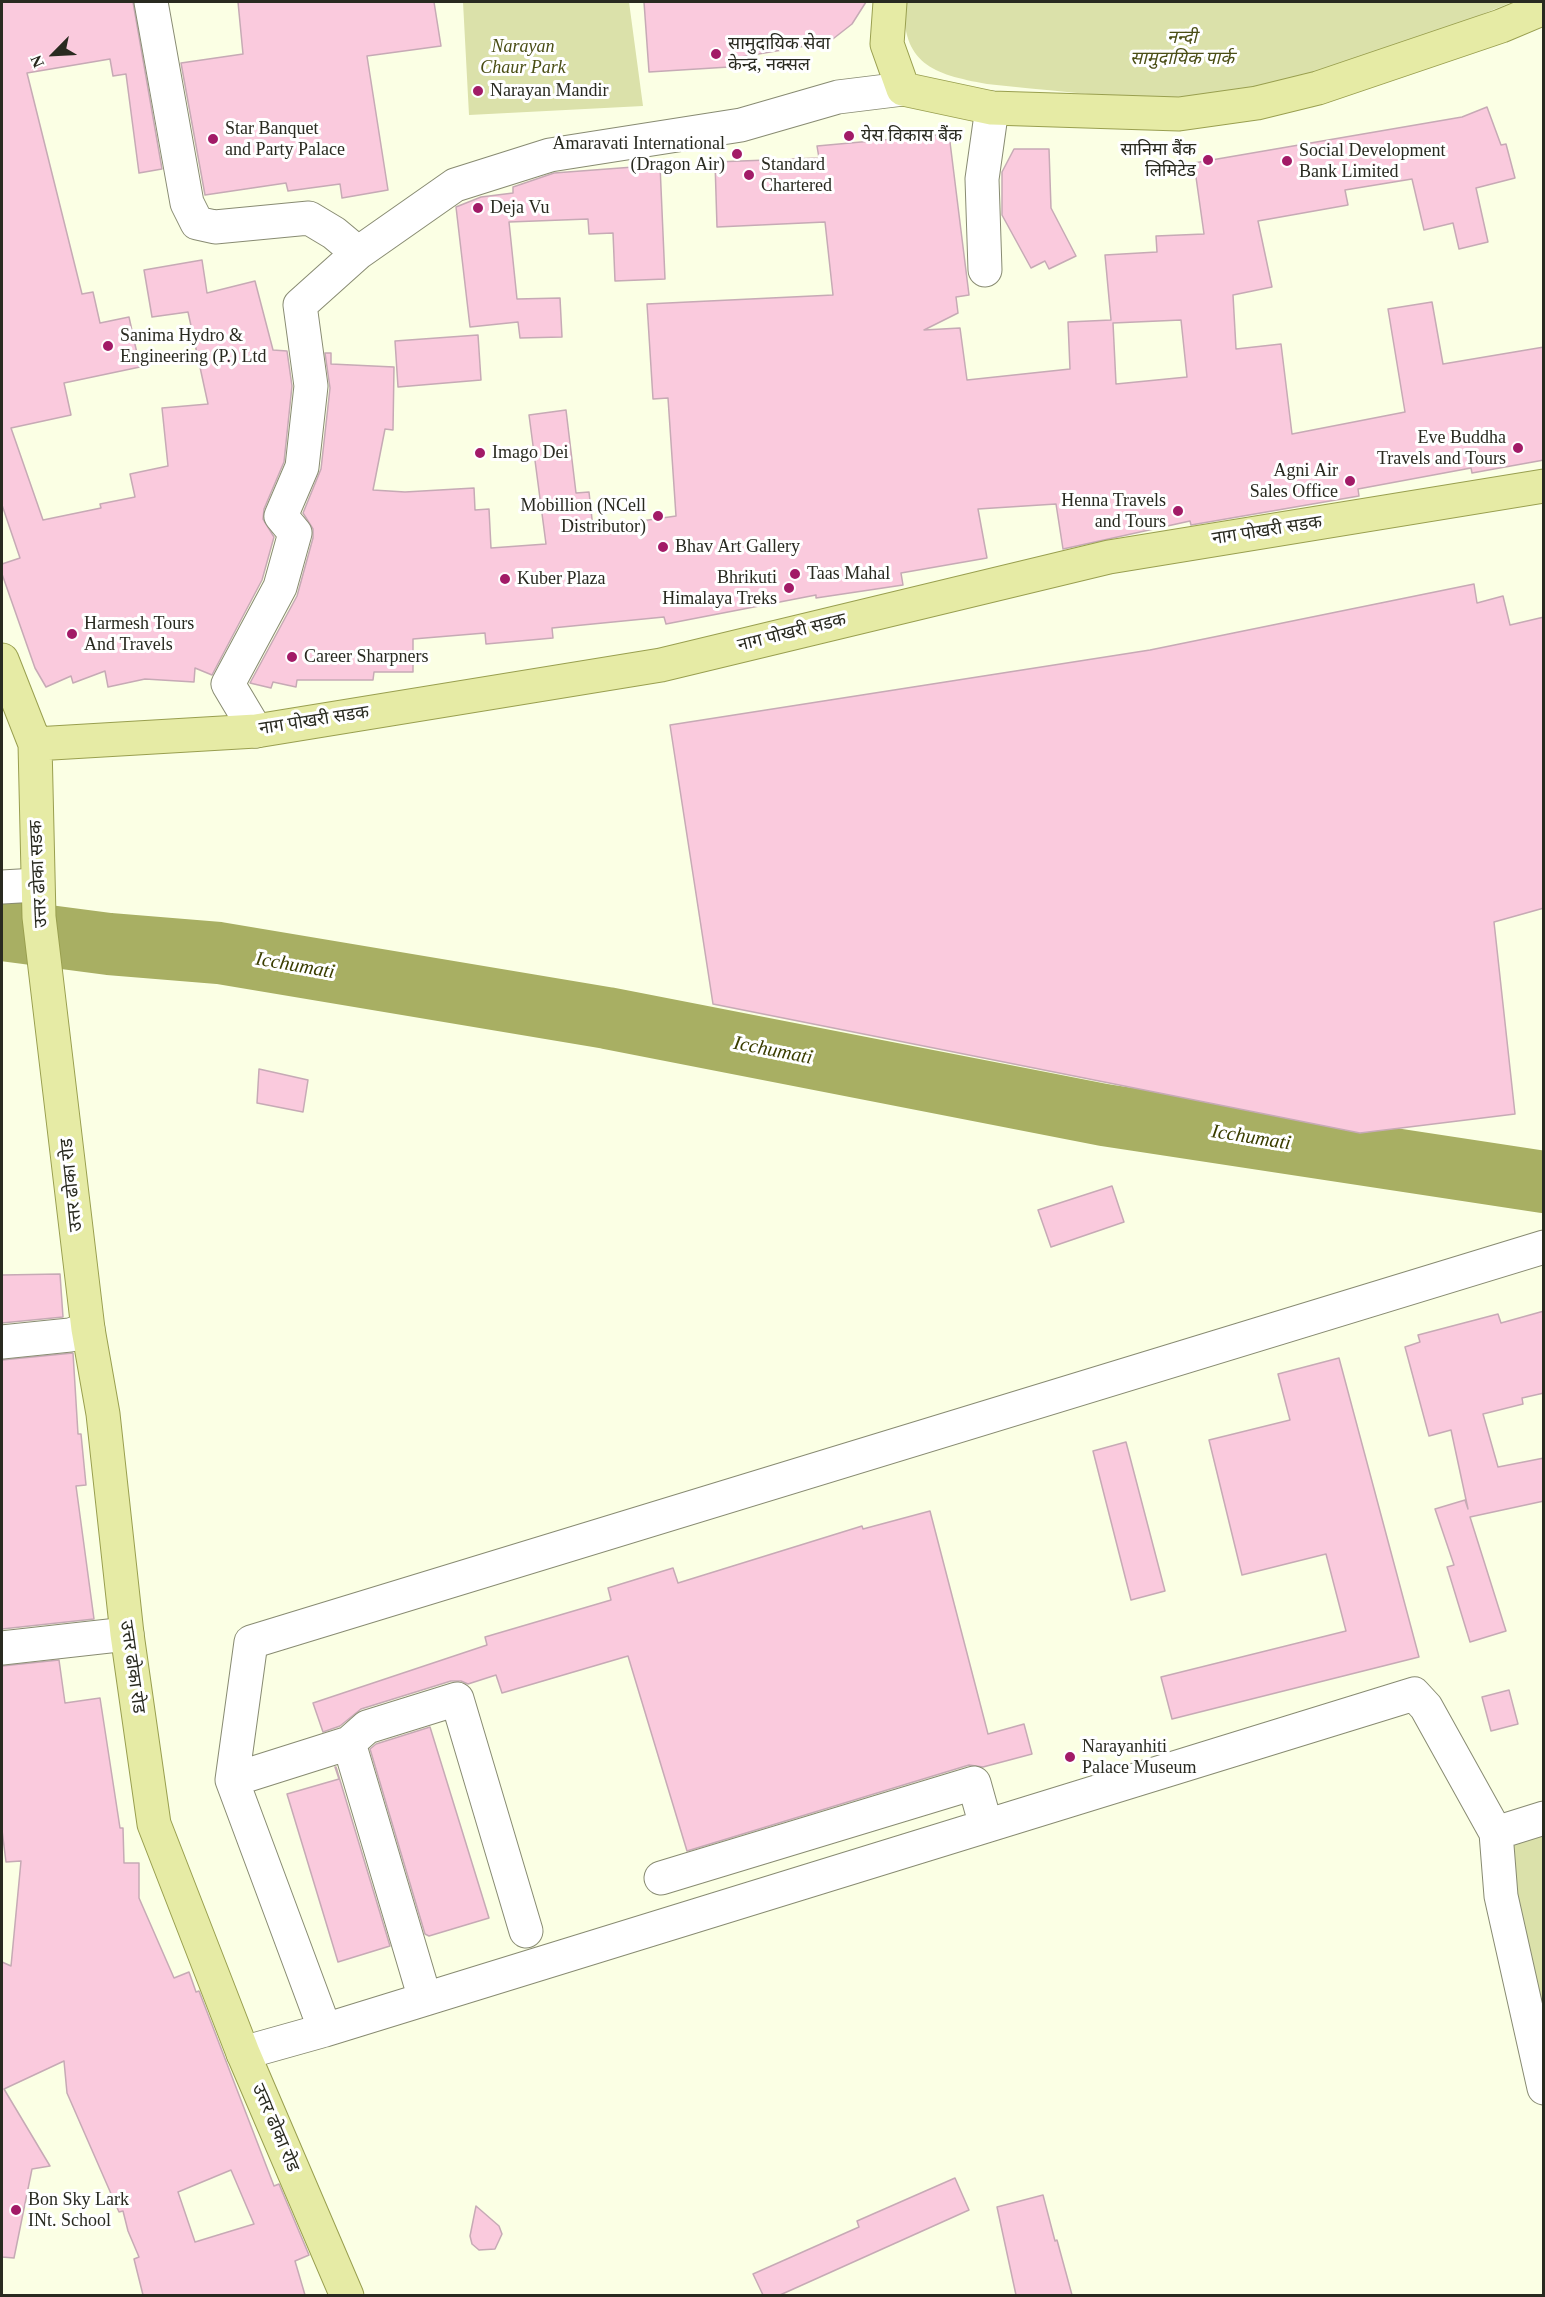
<!DOCTYPE html>
<meta charset="utf-8">
<style>
body{margin:0}
#map{position:relative;width:1545px;height:2297px;overflow:hidden;background:#fbffe4;font-family:"Times New Roman",serif}
canvas{display:block}
.frame{position:absolute;inset:0;border:3px solid #292a20;pointer-events:none}
.north{position:absolute;left:24px;top:24px;width:60px;height:60px;-webkit-text-stroke:4px #fff;paint-order:stroke;rotate:246deg;font-size:16px;font-weight:700;line-height:24px;text-align:center;color:#292a20}
.north::after{content:'';display:block;margin:auto;width:21px;height:27px;background:#292a20;clip-path:polygon(50% 0,100% 100%,50% 72%,0 100%)}
</style>
<div id="map">
<canvas width="1545" height="2297"></canvas>
<div class="frame"></div>
<div class="north">N</div>
</div>
<script>
const context = document.querySelector('canvas').getContext('2d');
context.lineJoin = 'round';
function fill(path, color) {
  context.fillStyle = color;
  context.fill(path, 'evenodd');
}
function trace(path, color, width, dash) {
  context.strokeStyle = color;
  context.lineWidth = width;
  context.lineCap = dash ? 'butt' : 'round';
  context.setLineDash(dash || []);
  context.stroke(path);
}
function label(font, color, halo, rows, align = 'center') {
  context.font = font + ' "Times New Roman","Noto Sans Devanagari",serif';
  context.lineWidth = 6;
  context.setLineDash([]);
  context.textBaseline = 'middle';
  context.strokeStyle = halo;
  context.fillStyle = color;
  for (const [text, x, y, turn = 0] of rows) {
    context.save();
    context.translate(x, y);
    context.rotate((+turn || 0) * Math.PI / 180);
    context.textAlign = isNaN(turn) ? turn : align;
    if (halo) context.strokeText(text, 0, 0);
    context.fillText(text, 0, 0);
    context.restore();
  }
}
fill(new Path2D(`
 M 463,2 L 629,2 L 643,106 L 469,115 Z
 M 904,2 L 1512,2 C 1413,43 1281,96 1173,97 C 1111,98 1048,90 987,84 C 932,74 902,64 904,2 Z
 M 1543,1826 L 1543,2030 L 1503,1869 L 1519,1834 Z`), '#dbe1aa');
trace(new Path2D(`
 M 2,930 L 109,944 L 219,953 L 607,1018 L 1104,1115 L 1544,1182`), '#a8af63', 62);
const building = new Path2D(`
 M 2,2 L 133,2 L 162,169 L 139,173 L 126,74 L 113,76 L 110,59 L 27,73 L 82,294 L 93,292 L 100,323 L 129,317 L 140,367 L 64,383 L 71,415 L 11,428 L 43,520 L 101,508 L 100,504 L 135,497 L 130,474 L 168,466 L 162,408 L 208,404 L 188,312 L 152,317 L 144,270 L 202,260 L 207,293 L 255,281 L 273,350 L 287,351 L 292,386 L 284,462 L 264,509 L 263,519 L 274,537 L 262,580 L 212,675 L 195,668 L 194,682 L 145,679 L 108,687 L 105,671 L 73,683 L 71,676 L 46,687 L 35,668 L 2,574 L 2,564 L 20,558 L 2,505 Z
 M 238,2 L 434,2 L 441,46 L 367,56 L 388,190 L 342,198 L 340,184 L 288,191 L 286,183 L 205,195 L 181,63 L 243,54 Z
 M 644,2 L 866,2 L 852,24 L 829,42 L 729,59 L 729,67 L 649,72 Z
 M 1487,107 L 1501,145 L 1506,144 L 1515,178 L 1476,188 L 1488,242 L 1459,249 L 1453,223 L 1424,230 L 1412,179 L 1345,190 L 1348,205 L 1258,221 L 1272,287 L 1233,295 L 1236,349 L 1281,344 L 1292,434 L 1405,412 L 1388,309 L 1432,302 L 1443,364 L 1544,347 L 1544,460 L 1472,473 L 1471,468 L 1358,489 L 1359,496 L 1191,525 L 1190,521 L 1063,549 L 1056,504 L 978,509 L 987,558 L 901,573 L 903,585 L 816,598 L 816,595 L 666,624 L 664,617 L 552,628 L 553,638 L 486,644 L 485,633 L 413,639 L 413,672 L 374,672 L 373,680 L 297,680 L 296,687 L 273,682 L 271,688 L 250,683 L 297,596 L 313,538 L 313,529 L 303,513 L 321,469 L 330,388 L 325,353 L 331,353 L 331,364 L 394,367 L 393,430 L 385,429 L 373,490 L 405,492 L 474,488 L 475,510 L 489,509 L 491,548 L 546,544 L 529,415 L 566,410 L 576,493 L 589,492 L 593,528 L 676,516 L 668,398 L 653,399 L 647,304 L 833,295 L 825,222 L 717,227 L 715,162 L 819,158 L 817,146 L 949,134 L 969,295 L 956,297 L 958,313 L 924,330 L 960,328 L 967,380 L 1070,369 L 1068,322 L 1111,320 L 1105,255 L 1157,252 L 1156,236 L 1204,234 L 1194,163 L 1462,117 ZM 1181,320 L 1187,377 L 1116,384 L 1113,323 Z
 M 1014,149 L 1049,149 L 1051,208 L 1076,256 L 1049,269 L 1045,261 L 1031,268 L 1002,215 L 1002,172 Z
 M 660,165 L 665,279 L 615,281 L 613,233 L 589,234 L 588,219 L 509,222 L 517,299 L 560,298 L 562,337 L 520,338 L 518,322 L 470,327 L 456,207 L 481,197 L 513,193 L 513,187 L 554,173 Z
 M 478,335 L 481,380 L 398,387 L 395,341 Z
 M 1474,584 L 1477,603 L 1503,596 L 1510,625 L 1544,617 L 1544,908 L 1494,922 L 1515,1114 L 1360,1133 L 713,1004 L 670,725 L 1150,650 Z
 M 259,1069 L 308,1080 L 303,1112 L 257,1103 Z
 M 1112,1186 L 1124,1222 L 1051,1247 L 1038,1210 Z
 M 60,1274 L 63,1317 L 2,1323 L 2,1275 Z
 M 1544,1311 L 1544,1393 L 1522,1398 L 1523,1404 L 1483,1414 L 1498,1467 L 1544,1458 L 1544,1501 L 1470,1517 L 1506,1631 L 1470,1642 L 1447,1567 L 1454,1565 L 1435,1509 L 1465,1500 L 1468,1509 L 1451,1430 L 1429,1436 L 1405,1347 L 1420,1342 L 1418,1335 L 1498,1314 L 1501,1323 Z
 M 73,1353 L 78,1434 L 81,1434 L 86,1485 L 76,1486 L 94,1619 L 2,1629 L 2,1360 Z
 M 1339,1358 L 1419,1657 L 1172,1719 L 1161,1677 L 1346,1631 L 1326,1554 L 1242,1575 L 1209,1440 L 1290,1420 L 1278,1374 Z
 M 1126,1442 L 1165,1591 L 1131,1600 L 1093,1451 Z
 M 930,1511 L 988,1734 L 1024,1724 L 1032,1754 L 983,1767 L 969,1765 L 687,1851 L 628,1656 L 502,1693 L 496,1675 L 468,1684 L 461,1681 L 451,1681 L 361,1709 L 340,1726 L 323,1732 L 313,1703 L 487,1645 L 485,1637 L 611,1600 L 608,1588 L 673,1568 L 678,1583 L 862,1526 L 863,1529 Z
 M 59,1660 L 65,1703 L 100,1698 L 120,1828 L 123,1828 L 124,1863 L 139,1863 L 139,1898 L 174,1978 L 189,1972 L 196,1992 L 199,1991 L 274,2186 L 279,2184 L 309,2255 L 295,2261 L 305,2295 L 143,2295 L 134,2259 L 139,2257 L 128,2231 L 123,2211 L 119,2212 L 67,2093 L 64,2061 L 4,2089 L 50,2166 L 32,2169 L 14,2258 L 2,2257 L 2,1962 L 11,1966 L 21,1861 L 6,1862 L 2,1830 L 2,1666 ZM 231,2170 L 254,2224 L 195,2242 L 178,2192 Z
 M 1509,1690 L 1518,1724 L 1491,1731 L 1482,1697 Z
 M 430,1727 L 489,1918 L 429,1936 L 425,1934 L 370,1749 L 376,1744 Z
 M 335,1767 L 336,1767 L 390,1946 L 338,1962 L 287,1794 L 339,1779 Z
 M 955,2178 L 969,2210 L 780,2295 L 763,2295 L 753,2274 L 859,2227 L 857,2221 Z
 M 1043,2195 L 1055,2241 L 1057,2240 L 1072,2295 L 1016,2295 L 997,2207 Z
 M 476,2206 L 499,2226 L 502,2234 L 495,2249 L 479,2250 L 472,2244 L 470,2236 Z`);
fill(building, '#facadd');
trace(building, '#c6aab5', 1.5);
const minor = new Path2D(`
 M 151,2 L 187,203 L 197,223 L 215,227 L 309,218 L 334,233 L 358,253
 M 985,270 L 982,179 L 992,108
 M 256,731 L 228,684 L 280,587 L 295,533 L 281,516 L 302,467 L 311,386 L 300,305 L 358,253 L 455,185 L 550,155 L 741,125 L 838,97 L 903,89
 M 2,887 L 37,885
 M 2,1342 L 70,1335 L 88,1329
 M 2,1648 L 127,1634
 M 349,1743 L 367,1727 L 457,1699 L 526,1931
 M 232,1780 L 349,1743 L 425,1999
 M 1496,1833 L 1501,1896 L 1544,2088
 M 661,1878 L 974,1783 L 986,1826
 M 325,2030 L 232,1780 L 251,1642 L 1544,1247
 M 243,2053 L 325,2030 L 1414,1694 L 1426,1707 L 1496,1833 L 1544,1818`);
const major = new Path2D(`
 M 890,2 L 887,44 L 903,89 L 992,108 L 1179,114 L 1257,103 L 1318,88 L 1501,26 L 1544,8
 M 2,660 L 35,744 L 39,917 L 88,1329 L 103,1414 L 127,1634 L 154,1824 L 243,2053 L 347,2296
 M 35,744 L 256,731 L 661,665 L 1109,557 L 1544,486`);
trace(minor, '#888b72', 35);
trace(major, '#999f4f', 35);
trace(minor, '#fff', 33);
trace(major, '#e6eba5', 33);
for (const [x, y, r, color] of [
 [716,54,6,"#a21b67"],
 [478,91,6,"#a21b67"],
 [849,136,6,"#a21b67"],
 [213,139,6,"#a21b67"],
 [737,154,6,"#a21b67"],
 [1208,160,6,"#a21b67"],
 [1287,161,6,"#a21b67"],
 [749,175,6,"#a21b67"],
 [478,208,6,"#a21b67"],
 [108,346,6,"#a21b67"],
 [1518,448,6,"#a21b67"],
 [480,453,6,"#a21b67"],
 [1350,481,6,"#a21b67"],
 [1178,511,6,"#a21b67"],
 [658,516,6,"#a21b67"],
 [663,547,6,"#a21b67"],
 [795,574,6,"#a21b67"],
 [505,579,6,"#a21b67"],
 [789,588,6,"#a21b67"],
 [72,634,6,"#a21b67"],
 [292,657,6,"#a21b67"],
 [1070,1757,6,"#a21b67"],
 [16,2210,6,"#a21b67"]
]) {
  const dot = new Path2D();
  dot.arc(x, y, r, 0, 2 * Math.PI);
  context.fillStyle = color;
  context.fill(dot);
  trace(dot, '#fff', 2);
}
label('italic 18px', '#4a4e15', '#fff', [
 ["नन्दी",1182,38],
 ["सामुदायिक पार्क",1182,59],
 ["Narayan",523,47],
 ["Chaur Park",523,68]
]);
label('18px', '#292a20', '#fff', [
 ["सामुदायिक सेवा",728,44],
 ["केन्द्र, नक्सल",728,65],
 ["Narayan Mandir",490,91],
 ["Star Banquet",225,129],
 ["and Party Palace",225,150],
 ["येस विकास बैंक",861,136],
 ["Amaravati International",725,144,"right"],
 ["(Dragon Air)",725,165,"right"],
 ["सानिमा बैंक",1196,150,"right"],
 ["लिमिटेड",1196,171,"right"],
 ["Social Development",1299,151],
 ["Bank Limited",1299,172],
 ["Standard",761,165],
 ["Chartered",761,186],
 ["Deja Vu",490,208],
 ["Sanima Hydro &",120,336],
 ["Engineering (P.) Ltd",120,357],
 ["Eve Buddha",1506,438,"right"],
 ["Travels and Tours",1506,459,"right"],
 ["Imago Dei",492,453],
 ["Agni Air",1338,471,"right"],
 ["Sales Office",1338,492,"right"],
 ["Henna Travels",1166,501,"right"],
 ["and Tours",1166,522,"right"],
 ["Mobillion (NCell",646,506,"right"],
 ["Distributor)",646,527,"right"],
 ["Bhav Art Gallery",675,547],
 ["Taas Mahal",807,574],
 ["Bhrikuti",777,578,"right"],
 ["Himalaya Treks",777,599,"right"],
 ["Kuber Plaza",517,579],
 ["Harmesh Tours",84,624],
 ["And Travels",84,645],
 ["Career Sharpners",304,657],
 ["Narayanhiti",1082,1747],
 ["Palace Museum",1082,1768],
 ["Bon Sky Lark",28,2200],
 ["INt. School",28,2221]
], 'left');
label('18px', '#292a20', '#fff', [
 ["नाग पोखरी सडक",1267,531,-9],
 ["नाग पोखरी सडक",792,633,-14],
 ["नाग पोखरी सडक",314,721,-9],
 ["उत्तर ढोका सडक",39,874,-93],
 ["उत्तर ढोका रोड",72,1185,-96],
 ["उत्तर ढोका रोड",132,1667,82],
 ["उत्तर ढोका रोड",275,2128,67]
]);
label('italic 20px', '#3a3d00', '#fff', [
 ["Icchumati",295,966,10],
 ["Icchumati",773,1051,11],
 ["Icchumati",1251,1138,9]
]);
</script>
